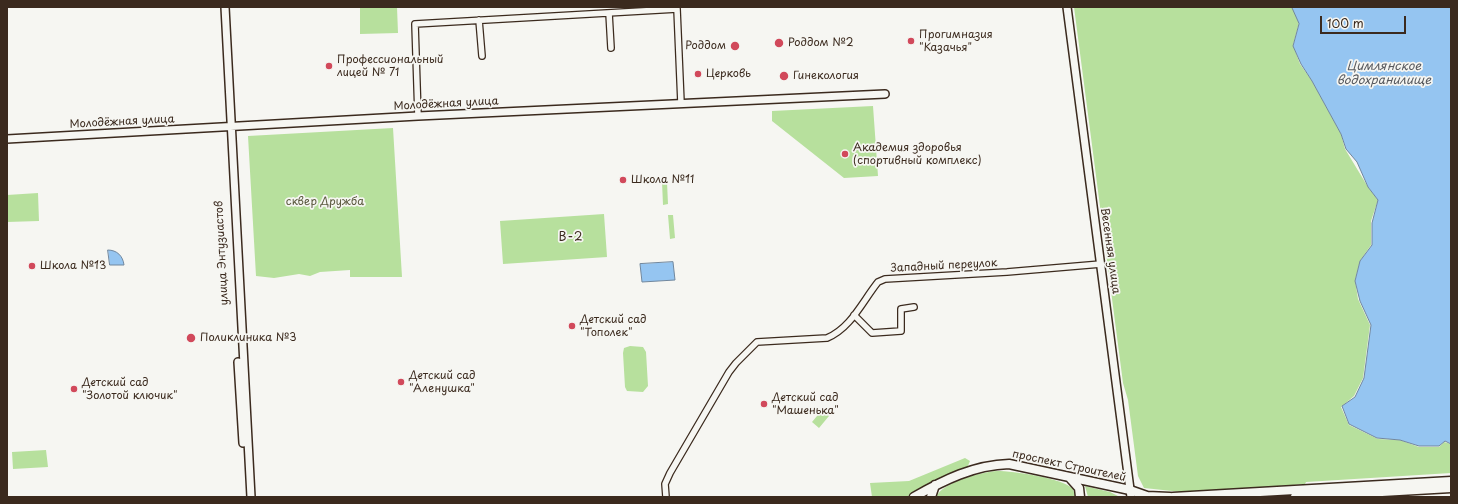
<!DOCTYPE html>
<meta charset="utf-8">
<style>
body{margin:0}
#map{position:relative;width:1458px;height:504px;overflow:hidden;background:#f6f6f2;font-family:"Playpen Sans",sans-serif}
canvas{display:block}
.frame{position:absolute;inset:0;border:8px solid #3b2a1e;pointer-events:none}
.scale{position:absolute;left:1320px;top:16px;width:86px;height:18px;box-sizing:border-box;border:2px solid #3b2a1e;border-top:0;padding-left:5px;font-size:12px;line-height:14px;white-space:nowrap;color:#3b2a1e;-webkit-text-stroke:3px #f6f6f2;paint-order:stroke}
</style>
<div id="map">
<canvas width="1458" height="504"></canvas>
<div class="frame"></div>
<div class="scale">100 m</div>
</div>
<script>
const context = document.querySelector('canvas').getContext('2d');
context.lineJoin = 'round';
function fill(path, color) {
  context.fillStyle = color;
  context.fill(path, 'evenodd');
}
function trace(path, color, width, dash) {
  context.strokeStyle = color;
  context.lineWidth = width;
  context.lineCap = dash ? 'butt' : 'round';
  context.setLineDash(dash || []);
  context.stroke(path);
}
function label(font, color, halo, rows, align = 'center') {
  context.font = font + ' "Playpen Sans",sans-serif';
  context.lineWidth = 3.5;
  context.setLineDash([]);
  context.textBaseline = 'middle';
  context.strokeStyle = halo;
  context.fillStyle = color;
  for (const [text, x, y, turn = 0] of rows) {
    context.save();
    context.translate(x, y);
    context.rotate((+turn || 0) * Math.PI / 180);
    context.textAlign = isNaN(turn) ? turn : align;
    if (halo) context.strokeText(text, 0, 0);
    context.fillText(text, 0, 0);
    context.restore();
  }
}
fill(new Path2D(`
 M 360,7 L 397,7 L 398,33 L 360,34 Z
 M 1074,7 L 1291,7 L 1294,9 L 1299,23 L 1293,45 L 1300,64 L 1312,81 L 1341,134 L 1345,149 L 1368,187 L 1378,200 L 1371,221 L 1371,245 L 1360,261 L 1355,280 L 1358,299 L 1370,325 L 1363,378 L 1354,396 L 1341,407 L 1349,425 L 1378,439 L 1400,440 L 1419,447 L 1439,447 L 1444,442 L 1451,444 L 1451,473 L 1306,482 L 1305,484 L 1191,493 L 1144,488 L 1138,476 L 1128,400 L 1123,383 Z
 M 873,106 L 878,176 L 844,178 L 772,121 L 772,111 Z
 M 393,128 L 402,277 L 350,277 L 350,270 L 320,272 L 310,276 L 299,274 L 274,278 L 256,276 L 248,136 Z
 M 662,182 L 667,182 L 668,204 L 663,205 Z
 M 38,193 L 39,221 L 7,222 L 7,195 Z
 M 604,214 L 607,257 L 503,264 L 500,221 Z
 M 668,215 L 673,215 L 675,238 L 670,239 Z
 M 630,346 L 643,347 L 646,352 L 648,386 L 643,392 L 627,391 L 625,387 L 623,353 L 624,348 Z
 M 822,410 L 829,416 L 819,428 L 812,422 Z
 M 46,450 L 48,467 L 13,469 L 12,452 Z
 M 965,458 L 970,461 L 967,468 L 944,477 L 906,497 L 872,497 L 870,483 L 909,481 Z
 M 997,471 C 1013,471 1063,478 1073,489 L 1075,496 L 936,497 C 943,482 981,472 997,471 Z
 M 1085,486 L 1110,492 L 1120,497 L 1088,497 Z`), '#b7e09d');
const water = new Path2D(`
 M 1292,7 L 1451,7 L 1451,444 L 1445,441 L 1439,446 L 1419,446 L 1400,440 L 1377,438 L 1349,424 L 1342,406 L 1355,397 L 1364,378 L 1371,325 L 1360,301 L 1355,281 L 1360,261 L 1372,245 L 1372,223 L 1378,200 L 1368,187 L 1357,162 L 1346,149 L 1341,134 L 1312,81 L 1301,64 L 1293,46 L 1299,24 Z
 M 108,250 C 117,250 123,256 124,265 L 110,265 Z
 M 673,262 L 675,280 L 642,282 L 640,264 Z`);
fill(water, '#95c5f1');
trace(water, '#71879d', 1);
const minor = new Path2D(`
 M 609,13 L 611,48
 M 479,20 L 482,56
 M 418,116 L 415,24 L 677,9 L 681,103
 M 854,315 L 872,333 L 901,331 L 901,309 L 914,307
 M 666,497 L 665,484 L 670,473 L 729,372 L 736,363 L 757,342 L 827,338 C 851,328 862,302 878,282 L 885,279 L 1007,272 L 1101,264`);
const tertiary = new Path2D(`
 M 225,7 L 251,497
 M 1067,7 L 1131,497
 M 7,139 L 418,116 L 885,94
 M 238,362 L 243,443`);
const secondary = new Path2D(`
 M 1070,478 L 1079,488 L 1080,497
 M 914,497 C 944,480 974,465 1009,464 L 1130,490 L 1147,496 L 1170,497
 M 931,497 L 935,485
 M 1173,497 L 1451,481
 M 1295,497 L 1451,488`);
trace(minor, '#3b2a1e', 8);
trace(tertiary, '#3b2a1e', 10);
trace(secondary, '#3b2a1e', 11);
trace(minor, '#f6f6f2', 5.5);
trace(tertiary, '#f6f6f2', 7);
trace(secondary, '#f6f6f2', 8);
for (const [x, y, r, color] of [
 [911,41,4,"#d1495b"],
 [779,43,5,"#d1495b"],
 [735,46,5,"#d1495b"],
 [329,66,4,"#d1495b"],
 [698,74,4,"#d1495b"],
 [784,76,5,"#d1495b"],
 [845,154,4,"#d1495b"],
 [623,180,4,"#d1495b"],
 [32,266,4,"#d1495b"],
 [572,326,4,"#d1495b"],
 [191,338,5,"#d1495b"],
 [401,382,4,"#d1495b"],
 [74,389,4,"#d1495b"],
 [764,404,4,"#d1495b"]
]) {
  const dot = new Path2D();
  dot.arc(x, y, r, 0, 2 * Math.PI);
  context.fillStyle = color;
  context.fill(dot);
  trace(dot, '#f6f6f2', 1.5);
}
label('11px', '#3b2a1e', '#f6f6f2', [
 ["Прогимназия",919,35],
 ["\"Казачья\"",919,48],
 ["Роддом №2",788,43],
 ["Роддом",726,46,"right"],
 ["Профессиональный",337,60],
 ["лицей № 71",337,73],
 ["Церковь",706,74],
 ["Гинекология",793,76],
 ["Академия здоровья",853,148],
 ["(спортивный комплекс)",853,161],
 ["Школа №11",631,180],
 ["Школа №13",40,266],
 ["Детский сад",580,320],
 ["\"Тополек\"",580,333],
 ["Поликлиника №3",200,338],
 ["Детский сад",409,376],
 ["\"Аленушка\"",409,389],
 ["Детский сад",82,383],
 ["\"Золотой ключик\"",82,396],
 ["Детский сад",772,398],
 ["\"Машенька\"",772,411]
], 'left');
label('11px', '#3b2a1e', '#f6f6f2', [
 ["Молодёжная улица",446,104,-3],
 ["Молодёжная улица",122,122,-3],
 ["Весенняя улица",1110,251,82],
 ["улица Энтузиастов",222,253,-93],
 ["Западный переулок",944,266,-3],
 ["проспект Строителей",1069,466,12]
]);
label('11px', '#5a583e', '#f6f6f2', [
 ["сквер Дружба",325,202]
]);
label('italic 12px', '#56585d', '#f6f6f2', [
 ["Цимлянское",1384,67],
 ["водохранилище",1384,81]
]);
context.letterSpacing = '1px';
label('12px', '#3b2a1e', '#f6f6f2', [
 ["В-2",571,238]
]);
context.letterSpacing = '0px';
</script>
